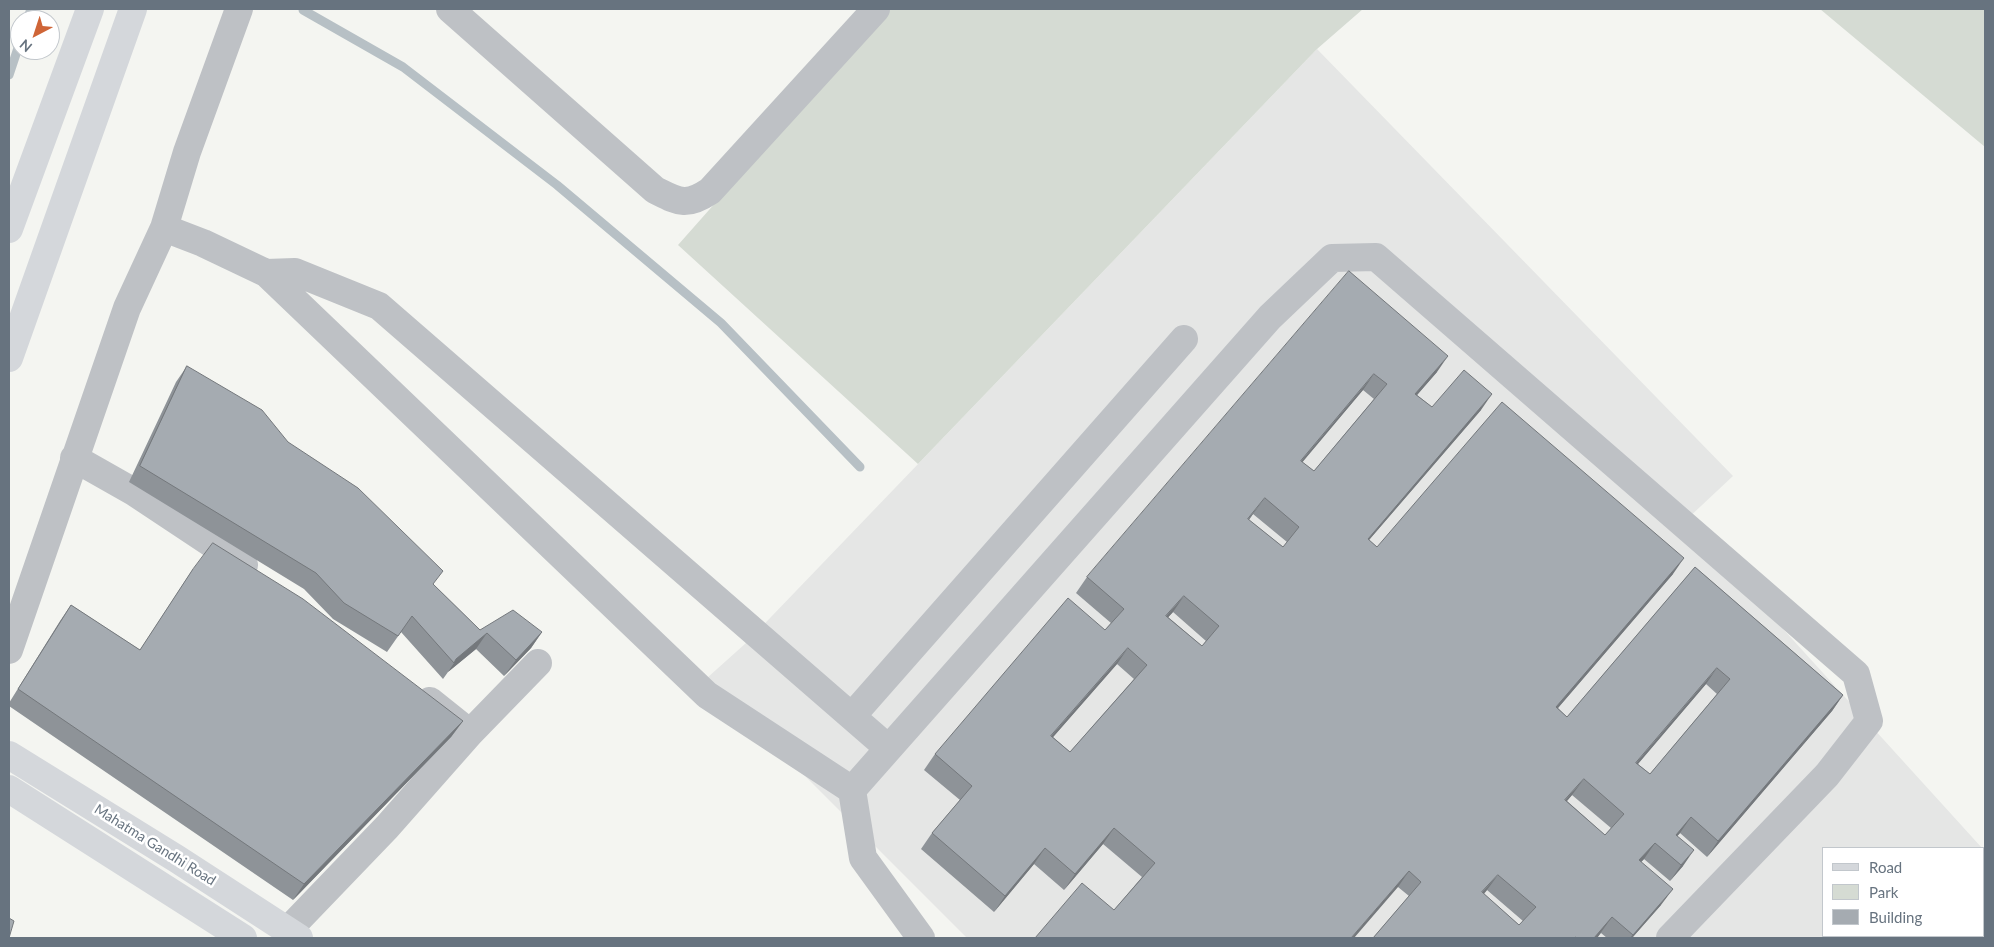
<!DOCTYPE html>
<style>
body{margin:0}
#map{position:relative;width:1994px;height:947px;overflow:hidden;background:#f4f5f1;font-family:Lato,sans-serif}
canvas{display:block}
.frame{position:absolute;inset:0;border:10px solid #67737f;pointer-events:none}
.legend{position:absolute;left:1822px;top:847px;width:162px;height:90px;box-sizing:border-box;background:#fff;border:1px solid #c2c7cc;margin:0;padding:6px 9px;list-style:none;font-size:15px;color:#67737f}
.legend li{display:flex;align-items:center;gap:10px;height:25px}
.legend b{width:25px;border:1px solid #c2c7cc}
.north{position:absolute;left:10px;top:10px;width:50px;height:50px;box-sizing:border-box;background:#fff;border:1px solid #c2c7cc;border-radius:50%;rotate:220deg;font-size:14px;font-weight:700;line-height:20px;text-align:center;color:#67737f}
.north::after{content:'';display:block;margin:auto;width:18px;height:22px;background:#cf6537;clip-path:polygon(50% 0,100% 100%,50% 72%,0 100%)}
</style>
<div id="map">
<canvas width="1994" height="947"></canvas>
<div class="frame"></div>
<ul class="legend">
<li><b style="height:6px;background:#d4d7db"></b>Road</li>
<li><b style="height:14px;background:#d5dbd3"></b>Park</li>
<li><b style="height:14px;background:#a5abb1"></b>Building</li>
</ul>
<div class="north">N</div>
</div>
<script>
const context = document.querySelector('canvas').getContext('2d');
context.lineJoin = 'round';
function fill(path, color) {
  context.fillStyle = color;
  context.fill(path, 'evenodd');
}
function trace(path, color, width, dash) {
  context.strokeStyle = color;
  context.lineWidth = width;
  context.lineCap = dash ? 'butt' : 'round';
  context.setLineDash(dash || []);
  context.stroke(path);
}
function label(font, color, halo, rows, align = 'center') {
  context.font = font + ' Lato,sans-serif';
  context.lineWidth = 5;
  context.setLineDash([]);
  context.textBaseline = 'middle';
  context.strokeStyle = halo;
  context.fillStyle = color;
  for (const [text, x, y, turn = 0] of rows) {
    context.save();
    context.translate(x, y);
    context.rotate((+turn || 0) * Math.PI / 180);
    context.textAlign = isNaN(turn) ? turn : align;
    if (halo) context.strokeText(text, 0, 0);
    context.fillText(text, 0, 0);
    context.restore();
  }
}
fill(new Path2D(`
 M 1317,49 L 1733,476 L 1685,521 L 1982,848 L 1823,848 L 1823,936 L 1937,936 L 1934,938 L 967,938 L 707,678 L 746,643 Z
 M 1983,849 L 1985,852 L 1985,898 L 1983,900 Z`), '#e5e6e5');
fill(new Path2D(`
 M 887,9 L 1363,9 L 1317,49 L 918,464 L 678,245 Z
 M 1820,9 L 1985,9 L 1985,147 Z`), '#d5dbd3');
trace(new Path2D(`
 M 303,10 L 403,67 L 557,185 L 721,323 L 860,467
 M 27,20 L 31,9
 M 9,75 L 20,42`), '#b7c0c5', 9);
trace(new Path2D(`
 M 450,9 L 655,190 C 679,202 686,207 710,191 L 876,9
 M 164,228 L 203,243 L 266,273 L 707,695 L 852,790
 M 266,273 L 295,272 L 379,306 L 888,748
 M 74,458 L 134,492 L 244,565
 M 9,650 L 127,308 L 164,228 L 187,152 L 239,9
 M 430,701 L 470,733
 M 852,716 L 1184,339
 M 288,930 L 387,827 L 470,733 L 538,663
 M 921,938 L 863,858 L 852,790 L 1270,317 L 1332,258 L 1376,257 L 1856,674 L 1869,721 L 1827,775 L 1670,938`), '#bec1c5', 28);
trace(new Path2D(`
 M 9,229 L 90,9
 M 9,358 L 133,9
 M 9,755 L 177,859 L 299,938
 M 9,789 L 243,938`), '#d4d7db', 28);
fill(new Path2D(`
 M 1349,271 L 1437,372 L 1417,395 L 1432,407 L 1481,410 L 1369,540 L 1377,547 L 1673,574 L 1558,708 L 1567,717 L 1695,567 L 1843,695 L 1832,711 L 1707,857 L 1680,833 L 1677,836 L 1683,866 L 1670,881 L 1644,859 L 1641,862 L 1661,905 L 1632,938 L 1607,938 L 1601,933 L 1597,938 L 1373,938 L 1409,896 L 1398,887 L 1114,910 L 1142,877 L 1103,844 L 1064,890 L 1034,864 L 994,912 L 921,849 L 932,833 L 960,800 L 924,770 L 935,754 L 1105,630 L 1111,623 L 1076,593 L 1087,577 ZM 1363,390 L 1374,399 L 1314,471 L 1302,462 ZM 1253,514 L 1287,542 L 1283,547 L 1249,520 ZM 1173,612 L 1206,641 L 1202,646 L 1168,617 ZM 1117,664 L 1134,679 L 1070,752 L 1053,737 ZM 1706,684 L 1717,694 L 1650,774 L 1638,764 ZM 1572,795 L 1611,828 L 1605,835 L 1567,801 ZM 1487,890 L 1523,921 L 1519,925 L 1484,894 Z
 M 187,366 L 288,442 L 480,630 L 542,632 L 531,648 L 504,676 L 476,649 L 448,672 L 443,679 L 401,632 L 387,652 L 333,619 L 304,589 L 129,482 L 176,382 Z
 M 193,569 L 463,721 L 451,737 L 293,900 L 9,706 L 9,703 L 60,621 L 71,605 L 140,650 Z`), '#8e9398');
fill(new Path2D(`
 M 1448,356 L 1437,372 L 1404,410 L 1415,394 Z
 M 1374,374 L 1363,390 L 1290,477 L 1301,461 Z
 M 1492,394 L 1481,410 L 1356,555 L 1368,539 Z
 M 1265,498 L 1253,514 L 1237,535 L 1248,519 Z
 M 1684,558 L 1673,574 L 1545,723 L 1556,707 Z
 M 1184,596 L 1173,612 L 1155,632 L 1166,616 Z
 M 542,632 L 531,648 L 504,676 L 516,660 Z
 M 487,633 L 476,649 L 448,672 L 454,663 L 456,659 Z
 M 1128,648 L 1117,664 L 1040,752 L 1051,736 Z
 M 1717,668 L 1706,684 L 1625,779 L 1636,763 Z
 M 1843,695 L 1832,711 L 1707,857 L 1718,841 Z
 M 463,721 L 451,737 L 293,900 L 304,884 Z
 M 1584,779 L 1572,795 L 1554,816 L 1565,800 Z
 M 1691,817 L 1680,833 L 1664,851 L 1676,835 Z
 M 1114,828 L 1103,844 L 1064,890 L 1075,874 Z
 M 1655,843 L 1644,859 L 1628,876 L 1639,860 Z
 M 1045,848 L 1034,864 L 994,912 L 1005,896 Z
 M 1694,850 L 1683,866 L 1670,881 L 1681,865 Z
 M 1409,871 L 1398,887 L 1354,938 L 1351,938 Z
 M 1498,875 L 1487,890 L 1471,908 L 1482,892 Z
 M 1673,889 L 1661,905 L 1632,938 L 1630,938 Z
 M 1612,917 L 1597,938 L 1594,938 Z`), '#74787c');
const building = new Path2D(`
 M 1349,271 L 1448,356 L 1415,394 L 1432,407 L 1464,370 L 1492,394 L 1368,539 L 1377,547 L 1502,402 L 1684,558 L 1556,707 L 1567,717 L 1695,567 L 1843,695 L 1718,841 L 1691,817 L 1676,835 L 1694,850 L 1681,865 L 1655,843 L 1639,860 L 1673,889 L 1633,935 L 1612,917 L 1594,938 L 1577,938 L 1575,937 L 1574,938 L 1373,938 L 1421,882 L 1409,871 L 1351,938 L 1035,938 L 1082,883 L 1114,910 L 1155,863 L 1114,828 L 1075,874 L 1045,848 L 1005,896 L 932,833 L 972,786 L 935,754 L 1068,598 L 1105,630 L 1124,609 L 1087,577 ZM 1374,374 L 1387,384 L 1314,471 L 1301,461 ZM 1265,498 L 1299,527 L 1283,547 L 1248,519 ZM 1184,596 L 1219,626 L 1202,646 L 1166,616 ZM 1128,648 L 1147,665 L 1070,752 L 1051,736 ZM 1717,668 L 1730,679 L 1650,774 L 1636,763 ZM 1584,779 L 1624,814 L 1605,835 L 1565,800 ZM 1498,875 L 1536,907 L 1519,925 L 1482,892 Z
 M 187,366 L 262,410 L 288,442 L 358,488 L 443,571 L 433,584 L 480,630 L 513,610 L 542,632 L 516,660 L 487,633 L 456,659 L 454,663 L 412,616 L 398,636 L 344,603 L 316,573 L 140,466 Z
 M 213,543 L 303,599 L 463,721 L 304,884 L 18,689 L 71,605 L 140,650 L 193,569 Z
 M 9,918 L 14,921 L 9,938 Z
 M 1955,936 L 1968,936 L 1970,938 L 1952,938 Z`);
fill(building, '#a5abb1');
trace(building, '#74787c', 1);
label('14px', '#67737f', '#fff', [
 ["Mahatma Gandhi Road",155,845,32]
]);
</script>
